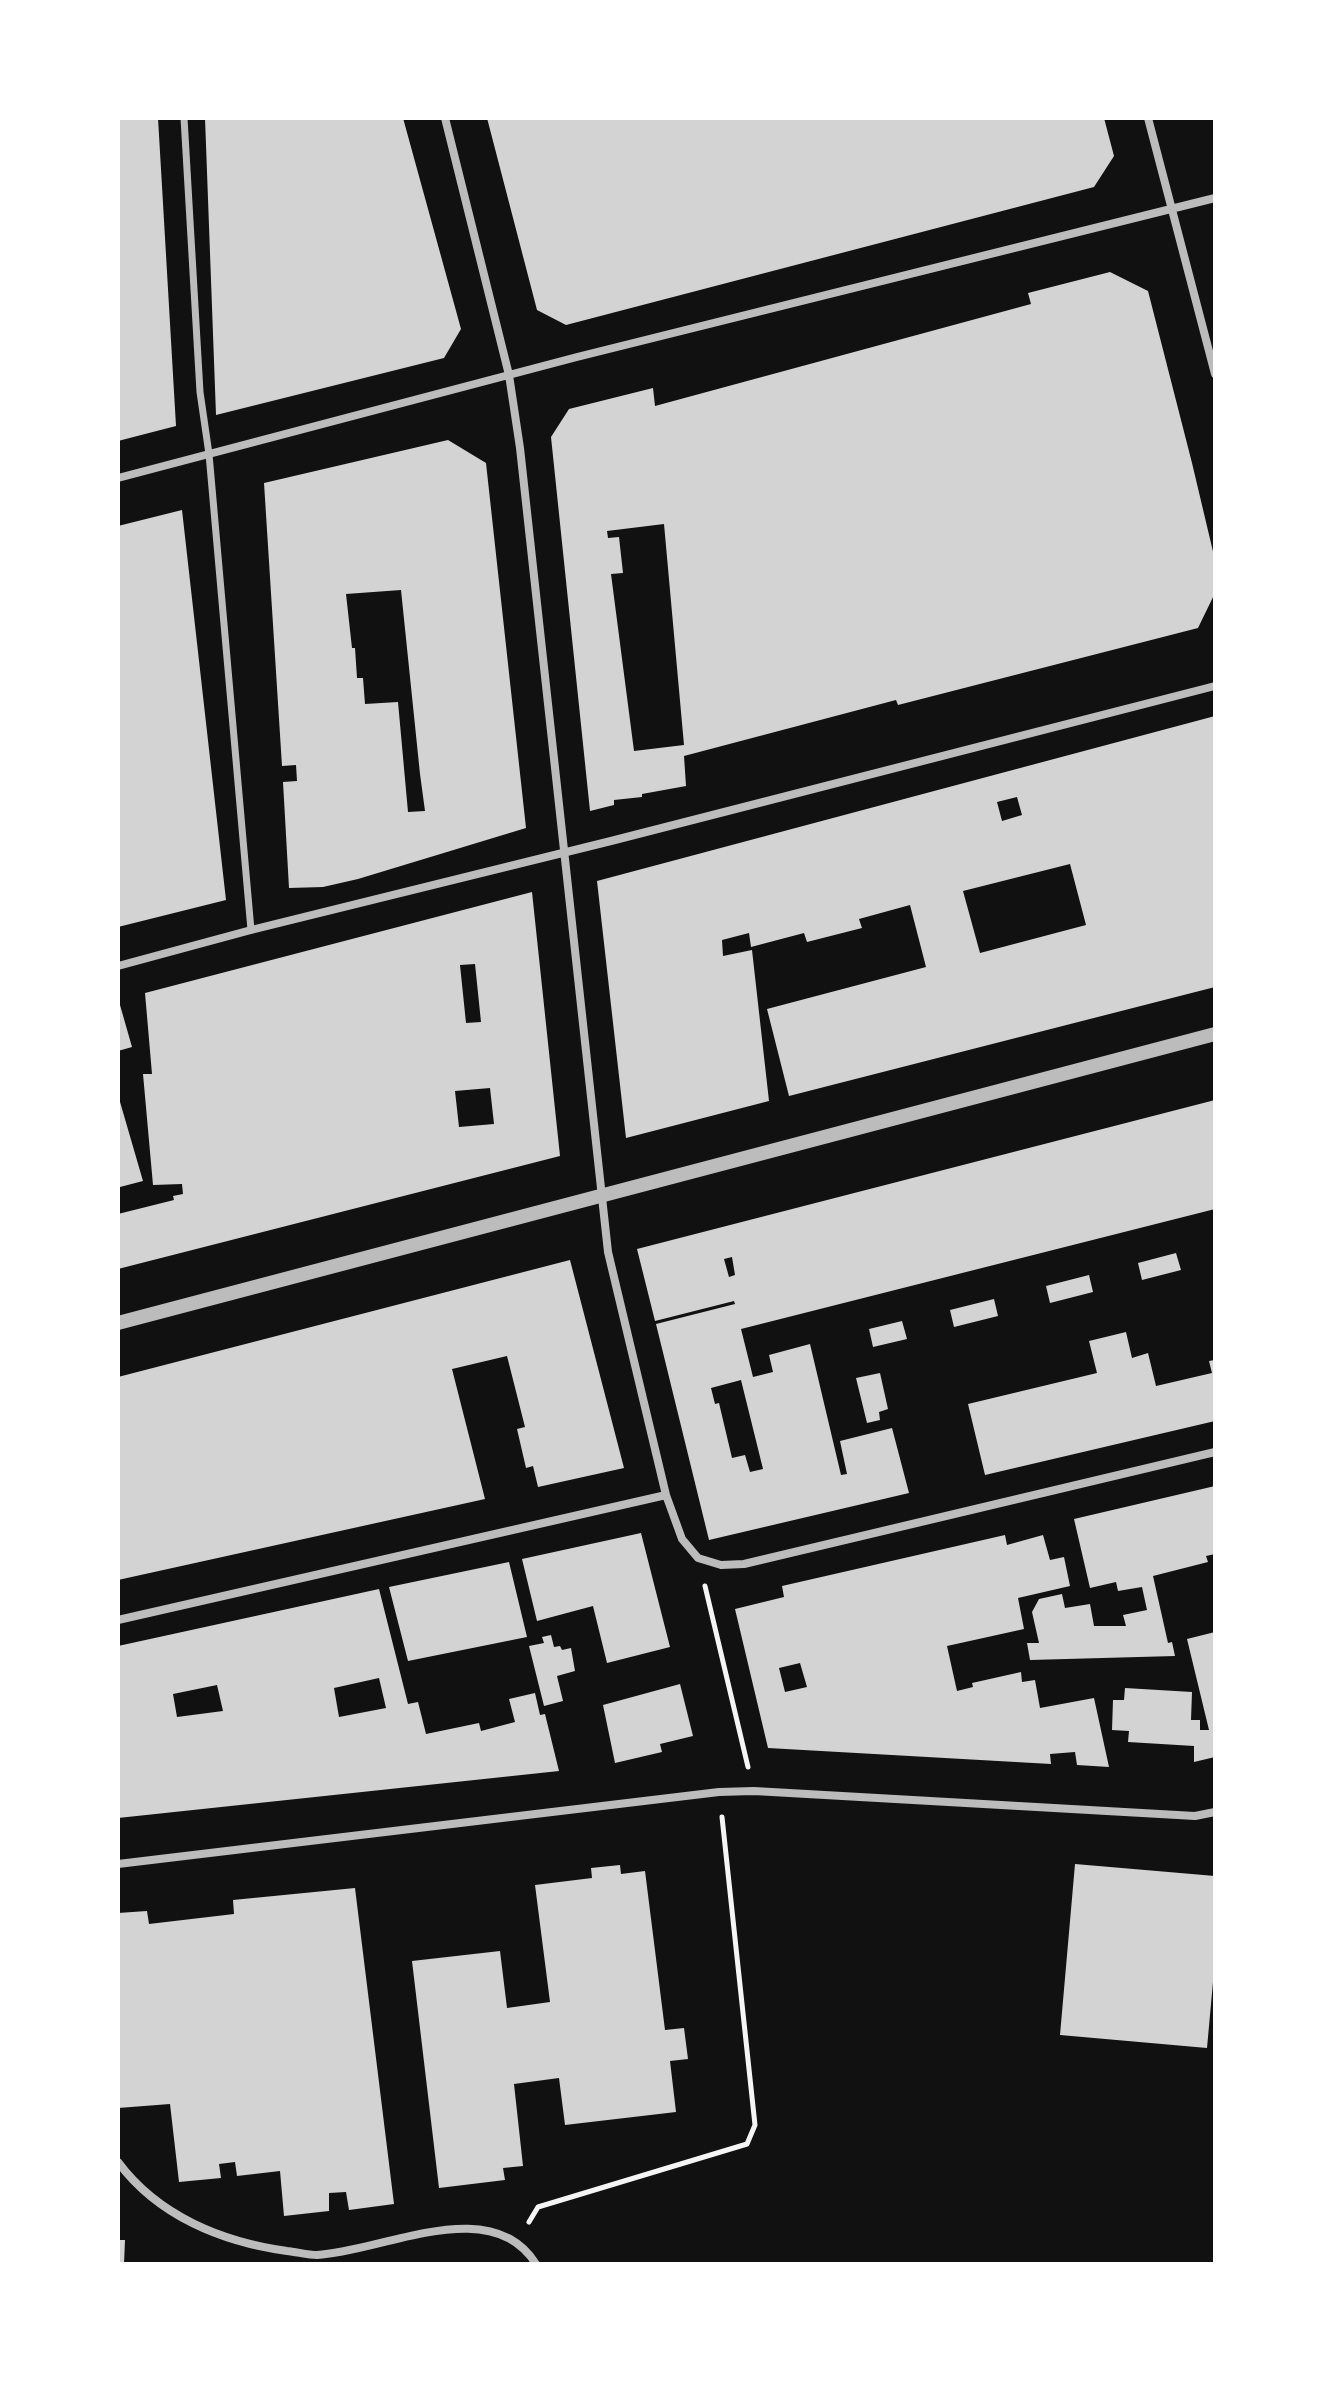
<!DOCTYPE html>
<style>
body{margin:0}
#map{position:relative;width:1333px;height:2382px;overflow:hidden;background:#111;font-family:Quicksand,sans-serif}
canvas{display:block}
.frame{position:absolute;inset:0;border:120px solid #fff;pointer-events:none}
</style>
<div id="map">
<canvas width="1333" height="2382"></canvas>
<div class="frame"></div>
</div>
<script>
const context = document.querySelector('canvas').getContext('2d');
context.lineJoin = 'round';
function fill(path, color) {
  context.fillStyle = color;
  context.fill(path, 'evenodd');
}
function trace(path, color, width, dash) {
  context.strokeStyle = color;
  context.lineWidth = width;
  context.lineCap = dash ? 'butt' : 'round';
  context.setLineDash(dash || []);
  context.stroke(path);
}
fill(new Path2D(`
 M 118,118 L 158,118 L 176,426 L 118,441 Z
 M 205,118 L 403,118 L 461,329 L 444,358 L 216,415 Z
 M 487,118 L 1104,118 L 1114,156 L 1094,187 L 566,325 L 537,310 Z
 M 1110,272 L 1148,291 L 1192,463 L 1215,560 L 1215,593 L 1198,628 L 898,705 L 896,700 L 684,756 L 686,786 L 642,794 L 642,797 L 614,800 L 614,805 L 590,811 L 551,437 L 569,409 L 653,388 L 655,406 L 1031,304 L 1028,293 ZM 664,524 L 684,745 L 634,751 L 611,574 L 623,573 L 619,537 L 608,538 L 607,531 Z
 M 448,440 L 486,463 L 526,828 L 358,879 L 323,887 L 289,888 L 283,782 L 297,781 L 296,765 L 282,766 L 264,483 ZM 401,590 L 420,774 L 425,811 L 408,812 L 398,702 L 365,704 L 363,678 L 357,678 L 355,648 L 352,648 L 346,594 Z
 M 182,510 L 226,900 L 118,927 L 118,526 Z
 M 1215,716 L 1215,987 L 789,1096 L 767,1009 L 926,967 L 910,905 L 859,919 L 862,928 L 807,942 L 804,933 L 751,947 L 749,933 L 722,940 L 723,956 L 752,950 L 769,1101 L 626,1138 L 597,881 ZM 1017,797 L 1022,815 L 1002,821 L 997,802 ZM 1070,864 L 1086,925 L 980,953 L 963,891 Z
 M 532,892 L 560,1156 L 118,1269 L 118,1214 L 174,1200 L 173,1196 L 183,1194 L 182,1184 L 153,1185 L 143,1074 L 152,1074 L 145,993 ZM 475,964 L 481,1022 L 466,1023 L 460,965 ZM 490,1088 L 494,1124 L 459,1127 L 455,1091 Z
 M 118,998 L 132,1047 L 118,1051 Z
 M 118,1095 L 143,1181 L 120,1187 L 118,1181 Z
 M 1215,1100 L 1215,1209 L 741,1329 L 753,1377 L 773,1372 L 769,1355 L 810,1344 L 841,1475 L 847,1474 L 840,1441 L 892,1428 L 909,1493 L 709,1540 L 656,1324 L 735,1304 L 734,1301 L 655,1321 L 637,1249 ZM 732,1257 L 735,1275 L 729,1277 L 724,1259 ZM 741,1380 L 763,1469 L 750,1472 L 745,1455 L 732,1458 L 719,1403 L 715,1404 L 711,1388 Z
 M 1176,1253 L 1181,1270 L 1142,1280 L 1138,1263 Z
 M 570,1260 L 624,1468 L 538,1487 L 533,1466 L 526,1468 L 517,1429 L 525,1427 L 507,1356 L 452,1369 L 485,1499 L 118,1580 L 118,1377 Z
 M 1089,1275 L 1093,1292 L 1050,1303 L 1046,1286 Z
 M 994,1299 L 998,1316 L 954,1327 L 950,1310 Z
 M 902,1321 L 907,1339 L 873,1347 L 869,1329 Z
 M 1126,1332 L 1132,1358 L 1148,1353 L 1156,1386 L 1212,1373 L 1209,1361 L 1215,1360 L 1215,1421 L 985,1475 L 968,1404 L 1097,1373 L 1089,1341 Z
 M 880,1373 L 888,1409 L 879,1412 L 880,1420 L 867,1423 L 856,1378 Z
 M 1215,1486 L 1215,1554 L 1206,1556 L 1208,1562 L 1153,1576 L 1168,1643 L 1172,1642 L 1175,1656 L 1030,1660 L 1027,1643 L 1039,1643 L 1032,1612 L 1039,1599 L 1062,1594 L 1065,1608 L 1090,1604 L 1094,1626 L 1126,1626 L 1123,1615 L 1147,1610 L 1142,1587 L 1118,1591 L 1116,1582 L 1090,1588 L 1074,1519 Z
 M 641,1533 L 670,1647 L 607,1663 L 593,1606 L 537,1621 L 522,1559 Z
 M 1005,1535 L 1007,1545 L 1043,1535 L 1050,1560 L 1064,1557 L 1070,1586 L 1018,1598 L 1024,1629 L 947,1646 L 957,1691 L 973,1687 L 972,1683 L 1021,1672 L 1022,1682 L 1035,1680 L 1040,1708 L 1094,1698 L 1109,1767 L 1077,1765 L 1075,1752 L 1050,1754 L 1051,1764 L 768,1748 L 735,1609 L 784,1597 L 782,1586 ZM 800,1663 L 807,1687 L 785,1692 L 779,1668 Z
 M 509,1562 L 527,1637 L 408,1661 L 389,1587 Z
 M 379,1589 L 408,1704 L 418,1702 L 426,1734 L 479,1723 L 481,1731 L 515,1722 L 509,1699 L 535,1693 L 540,1715 L 545,1714 L 559,1771 L 118,1818 L 118,1646 ZM 379,1678 L 386,1708 L 339,1717 L 334,1688 ZM 217,1685 L 223,1711 L 177,1717 L 173,1694 Z
 M 1215,1632 L 1215,1757 L 1194,1762 L 1194,1746 L 1128,1742 L 1129,1731 L 1112,1730 L 1113,1700 L 1124,1700 L 1125,1688 L 1192,1692 L 1191,1720 L 1200,1720 L 1200,1730 L 1209,1730 L 1187,1639 Z
 M 551,1635 L 554,1647 L 560,1646 L 562,1650 L 571,1648 L 575,1671 L 557,1676 L 563,1701 L 544,1706 L 529,1646 L 544,1643 L 542,1637 Z
 M 680,1684 L 693,1736 L 660,1744 L 662,1752 L 615,1763 L 603,1705 Z
 M 1075,1864 L 1215,1876 L 1215,1960 L 1207,2048 L 1060,2035 Z
 M 620,1865 L 621,1874 L 645,1871 L 665,2030 L 684,2028 L 688,2059 L 670,2061 L 676,2112 L 565,2125 L 559,2078 L 514,2084 L 523,2166 L 503,2168 L 505,2180 L 439,2188 L 412,1961 L 500,1951 L 507,2008 L 550,2002 L 535,1885 L 592,1878 L 591,1868 Z
 M 355,1888 L 394,2204 L 349,2210 L 346,2192 L 329,2193 L 329,2211 L 284,2216 L 280,2171 L 237,2176 L 235,2162 L 219,2164 L 221,2178 L 179,2182 L 170,2104 L 118,2108 L 118,1913 L 147,1911 L 149,1924 L 234,1914 L 233,1900 Z
 M 118,2240 L 125,2240 L 124,2264 L 118,2264 Z`), '#d3d3d3');
trace(new Path2D(`
 M 705,1586 L 748,1767
 M 529,2222 L 538,2207 L 747,2144 L 755,2125 L 722,1817`), '#f5f5f5', 5);
trace(new Path2D(`
 M 184,118 L 200,392 L 209,454 L 251,930`), '#bcbcbc', 7);
trace(new Path2D(`
 M 445,118 L 509,375 L 520,448 L 608,1252 L 666,1495 L 682,1539 L 698,1558 L 721,1565 L 744,1564 L 1215,1452
 M 1148,118 L 1215,374
 M 118,478 L 577,357 L 1215,198
 M 118,966 L 251,930 L 611,841 L 1215,686
 M 118,1620 L 666,1495
 M 118,1864 L 719,1792 L 754,1791 L 1195,1816 L 1215,1812
 M 118,2162 C 158,2216 222,2242 287,2251 C 297,2252 308,2255 317,2255 C 382,2252 491,2192 536,2264`), '#bcbcbc', 8);
trace(new Path2D(`
 M 118,1323 L 1215,1034`), '#bcbcbc', 14);
</script>
